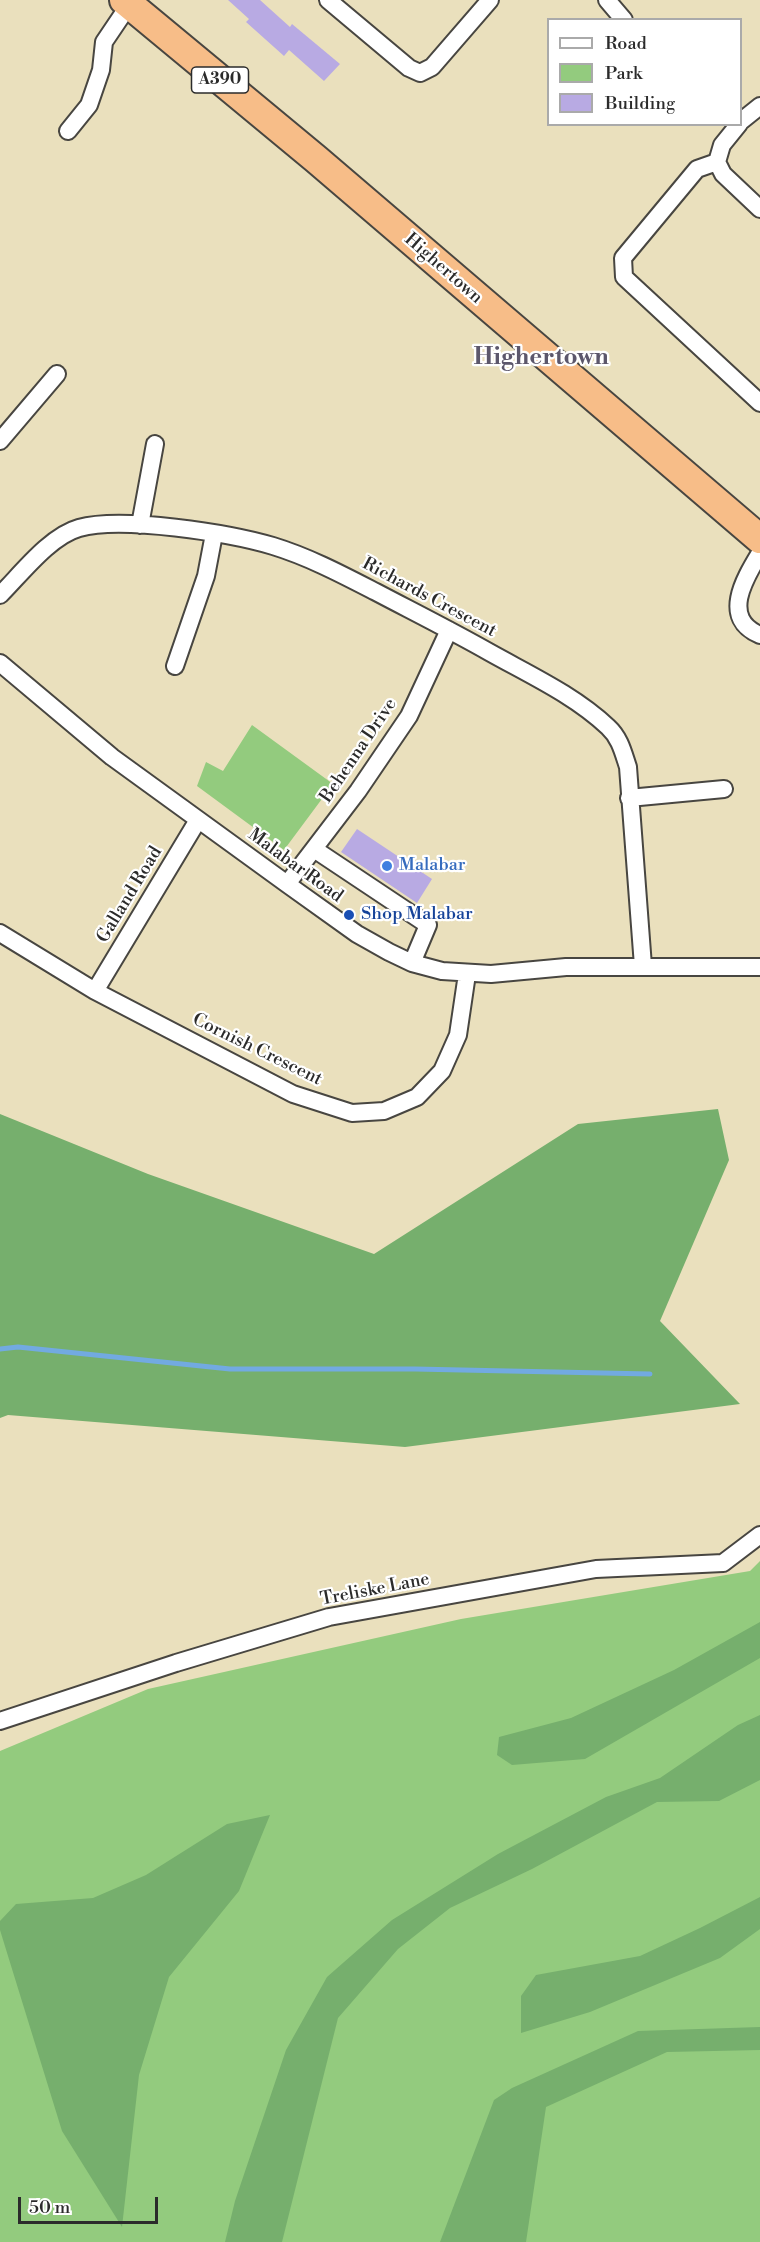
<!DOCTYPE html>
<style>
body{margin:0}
#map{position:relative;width:760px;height:2242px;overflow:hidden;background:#eae0bd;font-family:"Libre Bodoni",serif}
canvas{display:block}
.legend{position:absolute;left:547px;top:18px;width:195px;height:108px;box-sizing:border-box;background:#fff;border:2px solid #aaa;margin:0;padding:8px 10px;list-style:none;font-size:18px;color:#2b2b2b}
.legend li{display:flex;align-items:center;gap:12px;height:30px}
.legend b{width:30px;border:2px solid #aaa}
.scale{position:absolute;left:18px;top:2197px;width:140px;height:27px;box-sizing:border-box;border:3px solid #2b2b2b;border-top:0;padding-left:8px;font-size:18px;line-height:21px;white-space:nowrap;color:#2b2b2b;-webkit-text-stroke:4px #fff;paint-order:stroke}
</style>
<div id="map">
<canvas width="760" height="2242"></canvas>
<ul class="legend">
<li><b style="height:8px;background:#fff"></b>Road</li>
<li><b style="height:16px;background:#93cb7e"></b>Park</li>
<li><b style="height:16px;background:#b8aae3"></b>Building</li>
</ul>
<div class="scale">50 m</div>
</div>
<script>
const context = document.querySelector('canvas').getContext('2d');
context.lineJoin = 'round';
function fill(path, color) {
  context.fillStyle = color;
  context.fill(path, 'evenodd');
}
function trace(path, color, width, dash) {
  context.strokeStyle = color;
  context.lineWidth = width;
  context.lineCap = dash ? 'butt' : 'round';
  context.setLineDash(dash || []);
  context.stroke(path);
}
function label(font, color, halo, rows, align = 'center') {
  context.font = font + ' "Libre Bodoni",serif';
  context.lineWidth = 4.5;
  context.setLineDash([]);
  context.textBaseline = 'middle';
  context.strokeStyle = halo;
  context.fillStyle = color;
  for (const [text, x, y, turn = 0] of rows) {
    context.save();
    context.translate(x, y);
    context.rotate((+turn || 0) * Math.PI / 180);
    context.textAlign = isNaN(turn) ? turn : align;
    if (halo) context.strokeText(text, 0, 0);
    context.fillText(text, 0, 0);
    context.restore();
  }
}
fill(new Path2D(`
 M 252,725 L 333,784 L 284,850 L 197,786 L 206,762 L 223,771 Z
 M 760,1561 L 760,2242 L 0,2242 L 0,1751 L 148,1689 L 461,1619 L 750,1571 Z`), '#93cb7e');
fill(new Path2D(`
 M 718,1109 L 729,1160 L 660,1321 L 740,1404 L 405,1447 L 8,1415 L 0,1418 L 0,1114 L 148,1174 L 374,1254 L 578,1124 Z
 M 760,1622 L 760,1658 L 585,1759 L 512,1765 L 497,1755 L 499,1737 L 571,1718 L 674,1670 Z
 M 760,1715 L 760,1780 L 719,1801 L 657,1802 L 532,1869 L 450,1908 L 398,1949 L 338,2018 L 282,2242 L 225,2242 L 235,2201 L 286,2050 L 327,1977 L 392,1920 L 498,1854 L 606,1797 L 660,1778 L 738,1725 Z
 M 270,1815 L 239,1891 L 169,1977 L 139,2075 L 122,2227 L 62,2131 L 0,1930 L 0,1921 L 16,1904 L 93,1898 L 146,1875 L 227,1824 Z
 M 760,1897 L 760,1929 L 720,1958 L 590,2012 L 521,2033 L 521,1996 L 536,1975 L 640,1956 L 700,1928 Z
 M 760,2027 L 760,2050 L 667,2052 L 546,2107 L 526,2242 L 440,2242 L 494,2100 L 512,2088 L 638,2031 Z`), '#76af6d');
trace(new Path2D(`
 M 0,1349 L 18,1347 L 230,1369 L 415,1369 L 650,1374`), '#72aae1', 5);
fill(new Path2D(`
 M 228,0 L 260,0 L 290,27 L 292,24 L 340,64 L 324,81 L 289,50 L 284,56 L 246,22 L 249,19 Z
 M 357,829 L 432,879 L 417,903 L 341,852 Z`), '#b8aae3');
const minor = new Path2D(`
 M 328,0 L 409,68 L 420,73 L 432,67 L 490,0
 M 607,0 L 624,20
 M 740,122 L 760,106
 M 739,124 L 722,145 L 717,162 L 723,174 L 760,209
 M 68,131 L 89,105 L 101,70 L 104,42 L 129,5
 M 717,162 L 697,169 L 623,258 L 624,277 L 760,403
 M 0,441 L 57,374
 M 140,525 L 155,444
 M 760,553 C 745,578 720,618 760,635
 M 0,595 C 21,574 50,536 79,528 C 122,516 229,533 273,546 C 309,557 343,575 376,592 C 414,612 452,631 489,652 C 530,675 574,695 608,727 C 620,738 623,752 628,767 L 643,966
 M 0,663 L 112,757 L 287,884 L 357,934 L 389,952 L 412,963 L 442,971 L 491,974 L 566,967 L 760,967
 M 175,666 L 206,576 L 214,534
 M 629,798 L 724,789
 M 314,849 L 428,925 L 412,963
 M 287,884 L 358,791 L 409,716 L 449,630
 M 0,933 L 95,991 L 293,1094 L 352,1113 L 384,1111 L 417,1097 L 442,1071 L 458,1035 L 467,974
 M 95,991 L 198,820
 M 0,1721 L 176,1663 L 329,1617 L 596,1569 L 723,1563 L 760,1535`);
const trunk = new Path2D(`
 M 124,0 L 316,159 L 760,539`);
trace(minor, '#484641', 20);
trace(trunk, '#484641', 32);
trace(minor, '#fff', 16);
trace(trunk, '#f7bd88', 28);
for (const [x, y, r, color] of [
 [387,866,6,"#3f7fe0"],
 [349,915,6,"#1a4fb4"]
]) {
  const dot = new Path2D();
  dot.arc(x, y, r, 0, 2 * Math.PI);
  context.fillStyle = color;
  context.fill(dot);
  trace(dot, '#fff', 2);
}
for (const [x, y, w] of [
 [220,80,57]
]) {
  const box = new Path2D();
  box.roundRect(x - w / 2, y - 13, w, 26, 4.5);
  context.fillStyle = '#fff';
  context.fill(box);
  trace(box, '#2b2b2b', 1.5);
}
label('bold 16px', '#2b2b2b', null, [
 ["A390",220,80]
]);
label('18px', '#2b2b2b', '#fff', [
 ["Highertown",443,269,41],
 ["Richards Crescent",429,598,28],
 ["Behenna Drive",359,751,-56],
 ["Malabar Road",295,866,36],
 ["Galland Road",130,895,-59],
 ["Cornish Crescent",257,1050,26],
 ["Treliske Lane",375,1590,-11]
]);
label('18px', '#366cbe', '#fff', [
 ["Malabar",399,866]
], 'left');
label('18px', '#164399', '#fff', [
 ["Shop Malabar",361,915]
], 'left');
label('bold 24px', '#5c576b', '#fff', [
 ["Highertown",541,358]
]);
</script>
